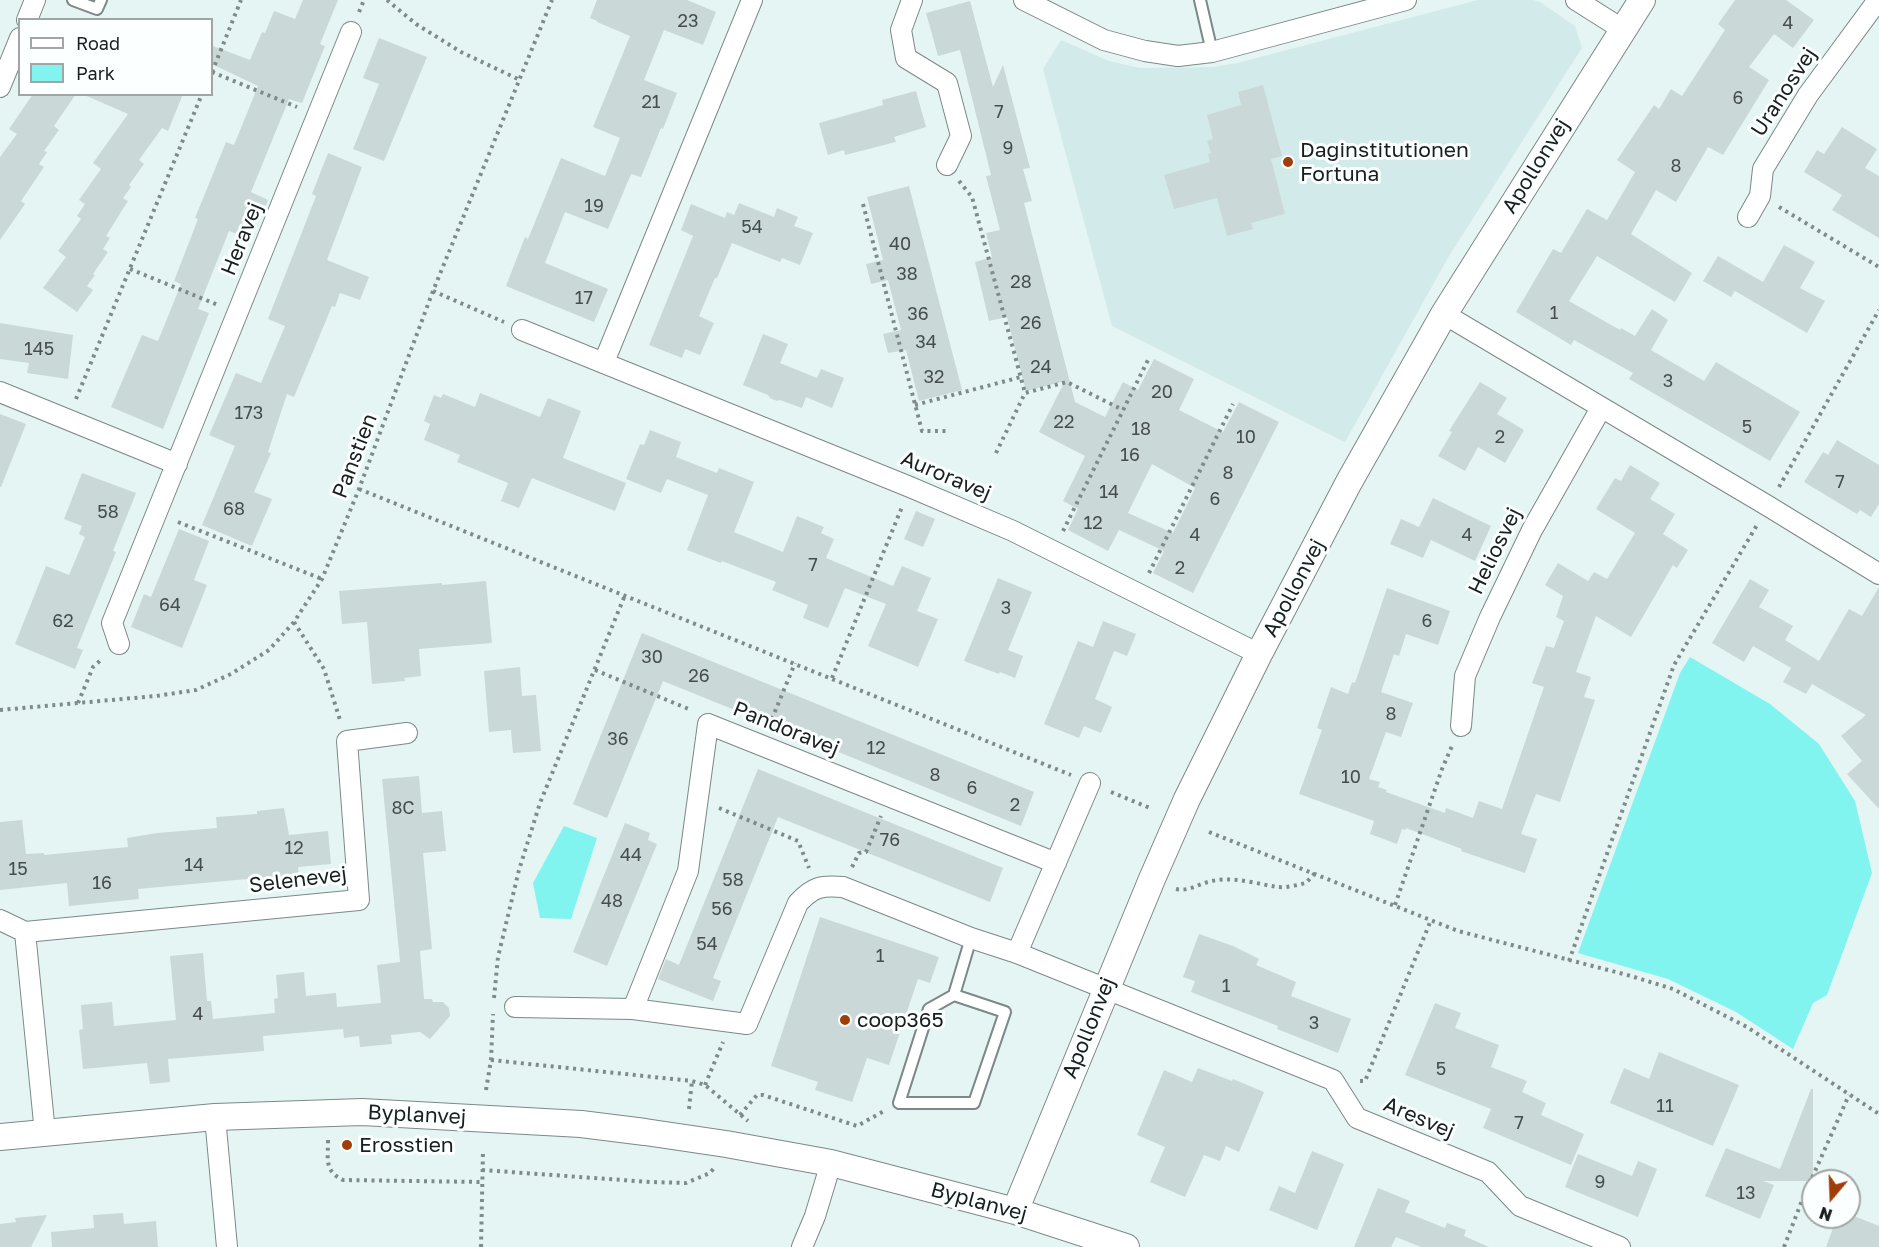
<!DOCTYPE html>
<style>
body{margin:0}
#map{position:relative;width:1879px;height:1247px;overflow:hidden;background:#e5f5f3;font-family:"Golos Text",sans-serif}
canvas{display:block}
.legend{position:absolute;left:18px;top:18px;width:195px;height:78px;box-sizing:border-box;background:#fcffff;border:2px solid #a1a5a5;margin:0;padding:8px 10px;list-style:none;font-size:18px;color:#191f1e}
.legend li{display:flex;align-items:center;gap:12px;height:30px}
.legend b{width:30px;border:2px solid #a1a5a5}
.north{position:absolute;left:1801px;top:1169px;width:60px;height:60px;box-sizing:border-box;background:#fcffff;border:2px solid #a1a5a5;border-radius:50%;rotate:199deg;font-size:16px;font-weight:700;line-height:24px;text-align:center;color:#191f1e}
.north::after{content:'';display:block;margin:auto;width:21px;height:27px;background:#a13d09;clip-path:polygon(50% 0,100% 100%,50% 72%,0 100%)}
</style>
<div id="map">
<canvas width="1879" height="1247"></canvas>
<ul class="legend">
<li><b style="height:8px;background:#fff"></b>Road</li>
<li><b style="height:16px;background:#81f4ef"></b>Park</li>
</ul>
<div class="north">N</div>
</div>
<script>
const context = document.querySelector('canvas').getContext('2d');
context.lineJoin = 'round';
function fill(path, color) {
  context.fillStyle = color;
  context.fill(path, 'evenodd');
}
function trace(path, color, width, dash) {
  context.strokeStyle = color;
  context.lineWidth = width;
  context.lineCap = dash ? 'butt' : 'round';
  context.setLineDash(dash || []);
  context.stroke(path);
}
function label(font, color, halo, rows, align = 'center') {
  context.font = font + ' "Golos Text",sans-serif';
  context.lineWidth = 6;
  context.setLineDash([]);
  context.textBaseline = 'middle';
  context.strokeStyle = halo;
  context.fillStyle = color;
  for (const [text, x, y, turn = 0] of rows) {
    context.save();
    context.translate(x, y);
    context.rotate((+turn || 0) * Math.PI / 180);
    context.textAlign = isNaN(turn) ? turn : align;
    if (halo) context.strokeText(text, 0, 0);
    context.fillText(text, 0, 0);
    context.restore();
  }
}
fill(new Path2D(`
 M 1478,0 L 1533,0 L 1540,2 L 1575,26 L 1582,48 L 1449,256 L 1345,442 L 1112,326 L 1043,69 L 1061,40 L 1109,61 L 1140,68 L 1213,67 L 1237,63 Z`), '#d2ebea');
fill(new Path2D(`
 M 1690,657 L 1770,704 L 1819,744 L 1855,801 L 1872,873 L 1827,995 L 1813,1003 L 1793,1049 L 1736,1012 L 1668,979 L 1578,953 L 1680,673 Z
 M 564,826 L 597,838 L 571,919 L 540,918 L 533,883 Z`), '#81f4ef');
fill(new Path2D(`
 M 303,0 L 338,0 L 320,44 L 325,46 L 302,103 L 289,99 L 251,192 L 268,200 L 261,218 L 257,216 L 248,238 L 229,231 L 198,309 L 209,313 L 163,429 L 111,407 L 142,335 L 158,341 L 181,284 L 174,281 L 198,219 L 195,218 L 226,142 L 234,145 L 258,86 L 212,64 L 212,51 L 213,46 L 250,60 L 262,32 L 265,33 L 274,11 L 295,19 Z
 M 597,0 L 687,0 L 716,12 L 703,45 L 664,30 L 644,80 L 677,93 L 663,129 L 661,128 L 641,177 L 631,174 L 608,229 L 565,212 L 545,263 L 608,289 L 594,322 L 506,286 L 525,237 L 528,239 L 561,158 L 605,176 L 620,138 L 593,127 L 630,36 L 597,22 L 597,21 L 590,18 Z
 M 1735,0 L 1786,0 L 1814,20 L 1793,48 L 1774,34 L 1749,67 L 1769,80 L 1723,155 L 1708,147 L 1676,202 L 1656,190 L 1631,234 L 1692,273 L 1675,302 L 1597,256 L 1569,301 L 1620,330 L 1621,328 L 1635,336 L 1652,309 L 1668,320 L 1651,350 L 1704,381 L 1716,362 L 1800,412 L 1770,461 L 1629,379 L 1633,373 L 1574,340 L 1571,345 L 1516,312 L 1553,249 L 1561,253 L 1587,209 L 1607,220 L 1635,172 L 1617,160 L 1654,105 L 1659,109 L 1671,89 L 1682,96 L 1725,30 L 1718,24 Z
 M 970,1 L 993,87 L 1003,65 L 1030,168 L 1023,169 L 1032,201 L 1024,203 L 1075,402 L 1105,417 L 1123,382 L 1138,390 L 1154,359 L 1194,379 L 1179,410 L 1223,432 L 1239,402 L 1279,422 L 1193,593 L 1153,573 L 1164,551 L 1119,530 L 1108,551 L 1068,530 L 1078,509 L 1063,501 L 1085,456 L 1039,432 L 1065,381 L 1026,391 L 1007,317 L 989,321 L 975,262 L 992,257 L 986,233 L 1000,230 L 986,176 L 991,175 L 960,50 L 938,56 L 926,13 ZM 1152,464 L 1195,488 L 1173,533 L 1128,513 Z
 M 379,38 L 427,57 L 384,161 L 353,149 L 379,84 L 363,78 Z
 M 1263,85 L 1282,156 L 1271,159 L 1285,214 L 1251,223 L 1253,229 L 1227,236 L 1217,198 L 1174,209 L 1164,175 L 1210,162 L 1208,154 L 1211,153 L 1207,141 L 1213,139 L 1207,115 L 1241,105 L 1238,92 Z
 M 916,91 L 926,127 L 894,137 L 896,142 L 845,155 L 844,150 L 828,155 L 819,123 L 883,105 L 882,100 Z
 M 33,94 L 76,94 L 54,126 L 59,130 L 44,151 L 47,152 L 39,164 L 44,167 L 21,201 L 25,204 L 0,240 L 0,157 L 17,134 L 9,129 Z
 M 82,94 L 183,94 L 168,131 L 162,128 L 139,160 L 144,164 L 129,185 L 131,187 L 123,198 L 128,201 L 106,236 L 110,238 L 103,249 L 108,252 L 93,274 L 95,275 L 87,286 L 93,290 L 77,312 L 43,288 L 66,257 L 58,251 L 81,219 L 77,216 L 85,204 L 79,200 L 101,169 L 93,163 L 128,114 Z
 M 1842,127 L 1877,149 L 1865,168 L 1879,176 L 1879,238 L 1832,210 L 1842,195 L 1804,172 L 1817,150 L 1824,154 Z
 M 328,153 L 362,167 L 327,260 L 369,277 L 360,300 L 340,293 L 335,307 L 332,306 L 294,397 L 287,394 L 268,452 L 271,453 L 254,492 L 272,499 L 252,546 L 202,525 L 235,446 L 209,435 L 236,373 L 261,383 L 285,326 L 268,319 L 316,196 L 312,194 Z
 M 909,186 L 962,390 L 919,401 L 906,350 L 888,353 L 883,334 L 901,330 L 888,280 L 871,284 L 866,264 L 883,260 L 867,197 Z
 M 739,203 L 774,217 L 777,208 L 798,217 L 794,226 L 813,233 L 800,265 L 782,258 L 780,262 L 732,243 L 717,278 L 715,278 L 699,316 L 714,323 L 700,355 L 685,349 L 682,358 L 649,345 L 693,236 L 681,230 L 691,204 L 725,218 L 727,212 L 734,215 Z
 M 1784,245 L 1815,262 L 1800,288 L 1825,301 L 1807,333 L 1735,291 L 1731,297 L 1703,281 L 1718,256 L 1763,282 Z
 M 0,323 L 73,335 L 68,379 L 27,373 L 29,363 L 0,359 Z
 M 763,334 L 788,344 L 780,363 L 817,378 L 821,369 L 844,378 L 832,408 L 806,397 L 802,408 L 780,400 L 777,401 L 770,398 L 768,395 L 743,385 Z
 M 1480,382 L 1507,398 L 1497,414 L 1524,430 L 1505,463 L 1478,447 L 1465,471 L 1438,456 L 1452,432 L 1449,431 Z
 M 480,393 L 540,417 L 548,398 L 581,411 L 563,458 L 626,483 L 615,511 L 532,478 L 519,508 L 501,501 L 508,483 L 457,462 L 460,455 L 424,440 L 430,424 L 424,421 L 434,395 L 441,398 L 443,394 L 475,407 Z
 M 0,414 L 26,424 L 1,487 L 0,487 Z
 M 650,430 L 681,442 L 676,457 L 717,473 L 719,468 L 754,482 L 734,532 L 783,552 L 797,516 L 824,527 L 821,533 L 834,539 L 826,558 L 893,586 L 902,566 L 931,578 L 917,611 L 938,619 L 918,667 L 868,646 L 886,604 L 845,588 L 828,628 L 803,618 L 808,605 L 772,590 L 776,582 L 722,561 L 721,563 L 687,550 L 708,495 L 667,479 L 661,493 L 626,479 L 640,444 L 644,445 Z
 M 1837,440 L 1879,465 L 1879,504 L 1871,517 L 1860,510 L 1857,514 L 1804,482 L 1823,452 L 1828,455 Z
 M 1630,465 L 1660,483 L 1650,499 L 1675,514 L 1663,534 L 1688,550 L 1677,568 L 1673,565 L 1631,637 L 1596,616 L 1576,672 L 1591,677 L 1584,697 L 1595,700 L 1560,802 L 1536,794 L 1521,834 L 1537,839 L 1525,873 L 1461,851 L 1462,849 L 1406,828 L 1406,830 L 1402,829 L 1397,844 L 1370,834 L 1374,821 L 1299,794 L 1322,730 L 1317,728 L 1331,687 L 1348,694 L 1352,682 L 1355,683 L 1387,588 L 1450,611 L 1438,645 L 1406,634 L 1399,656 L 1394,654 L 1381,692 L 1413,703 L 1401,737 L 1386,732 L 1369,779 L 1380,782 L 1378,787 L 1387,790 L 1386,792 L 1445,813 L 1446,808 L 1473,818 L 1479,801 L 1502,809 L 1544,687 L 1532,683 L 1546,646 L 1554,648 L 1564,621 L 1556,617 L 1563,596 L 1545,585 L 1558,563 L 1588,581 L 1594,572 L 1607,579 L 1635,533 L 1596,509 L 1615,478 L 1621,481 Z
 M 82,473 L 136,493 L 113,551 L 116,552 L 77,648 L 83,650 L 75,669 L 15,644 L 46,566 L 69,575 L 85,537 L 79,534 L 82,526 L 64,519 Z
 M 1433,498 L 1491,526 L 1475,561 L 1431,540 L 1423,558 L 1390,544 L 1401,519 L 1419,527 Z
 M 916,511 L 935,519 L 923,547 L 904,539 Z
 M 179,529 L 209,541 L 194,580 L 207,585 L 182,648 L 131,627 L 144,594 L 151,597 Z
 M 998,578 L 1032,592 L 1008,650 L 1023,656 L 1015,678 L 1000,672 L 999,674 L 964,661 Z
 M 1750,579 L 1769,590 L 1759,607 L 1793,626 L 1785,640 L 1819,661 L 1849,609 L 1862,616 L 1879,587 L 1879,809 L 1847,774 L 1862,761 L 1841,736 L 1866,715 L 1812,684 L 1806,694 L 1783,682 L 1791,668 L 1753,646 L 1744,662 L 1712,643 Z
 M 486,581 L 492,643 L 419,649 L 421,676 L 404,678 L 405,681 L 372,684 L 367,622 L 342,624 L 339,591 L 442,583 L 442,585 Z
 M 1103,621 L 1136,634 L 1127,656 L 1114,651 L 1095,699 L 1112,707 L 1101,733 L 1084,726 L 1079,738 L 1044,724 L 1078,641 L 1093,647 Z
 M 642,633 L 1034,792 L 1021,826 L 663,681 L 607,818 L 573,804 Z
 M 520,667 L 522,696 L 536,695 L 541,751 L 513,753 L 511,730 L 489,732 L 484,671 Z
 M 758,769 L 1003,868 L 990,902 L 778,817 L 713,978 L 721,981 L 713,1001 L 658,979 L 666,959 L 679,965 Z
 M 419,776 L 422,813 L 442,811 L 446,851 L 423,853 L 432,949 L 420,951 L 424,999 L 432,999 L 433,1002 L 443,1002 L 449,1008 L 450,1016 L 430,1039 L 420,1032 L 391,1035 L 392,1044 L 360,1047 L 359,1036 L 344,1038 L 343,1029 L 263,1036 L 264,1051 L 168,1059 L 170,1082 L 150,1084 L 147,1063 L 83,1069 L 79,1030 L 83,1029 L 81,1005 L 112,1002 L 114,1026 L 176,1020 L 170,956 L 203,953 L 207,1001 L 211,1001 L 213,1019 L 275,1013 L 274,999 L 278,998 L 276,975 L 304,972 L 306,996 L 336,993 L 337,1007 L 381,1003 L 377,965 L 400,962 L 382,779 Z
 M 284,808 L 289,835 L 328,831 L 331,864 L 298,867 L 299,878 L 270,881 L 269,877 L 138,889 L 139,899 L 69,906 L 67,883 L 0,890 L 0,822 L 22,820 L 26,854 L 44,853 L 44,855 L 128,847 L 127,838 L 157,833 L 217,828 L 216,817 L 257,814 L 257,811 Z
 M 625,823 L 650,833 L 648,840 L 657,844 L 607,966 L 573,952 Z
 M 820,917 L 939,957 L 930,983 L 918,979 L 889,1065 L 867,1058 L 852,1102 L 815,1090 L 818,1082 L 771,1066 Z
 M 1199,934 L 1233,946 L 1259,959 L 1256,965 L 1296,982 L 1291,996 L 1351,1019 L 1338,1053 L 1277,1029 L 1278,1026 L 1191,992 L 1195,981 L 1183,977 Z
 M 1435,1003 L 1461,1013 L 1455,1028 L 1499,1045 L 1491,1067 L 1527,1081 L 1522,1092 L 1546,1103 L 1541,1115 L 1584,1134 L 1571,1165 L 1483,1128 L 1491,1109 L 1405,1075 Z
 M 1659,1052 L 1739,1085 L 1713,1146 L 1610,1103 L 1624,1068 L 1649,1079 Z
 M 1198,1068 L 1232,1081 L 1233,1079 L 1264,1092 L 1239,1152 L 1226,1146 L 1220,1161 L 1204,1155 L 1185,1197 L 1150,1182 L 1165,1147 L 1137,1135 L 1164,1070 L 1192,1082 Z
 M 1811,1089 L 1813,1089 L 1813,1181 L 1763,1181 L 1774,1185 L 1760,1219 L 1705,1196 L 1726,1148 L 1780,1169 Z
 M 1312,1151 L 1344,1164 L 1317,1230 L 1269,1210 L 1279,1186 L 1295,1193 Z
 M 1578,1154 L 1632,1176 L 1638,1161 L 1657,1169 L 1638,1217 L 1565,1187 Z
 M 1378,1188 L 1410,1201 L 1405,1212 L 1445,1228 L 1447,1223 L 1466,1230 L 1464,1236 L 1489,1247 L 1421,1247 L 1396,1237 L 1391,1247 L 1354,1247 Z
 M 123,1213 L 124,1224 L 156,1221 L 158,1247 L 52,1247 L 51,1232 L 94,1228 L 93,1215 Z
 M 1849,1214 L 1879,1226 L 1879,1247 L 1826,1247 L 1837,1217 L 1849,1217 Z
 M 47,1215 L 31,1247 L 0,1247 L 0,1224 L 16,1222 L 15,1218 Z`), '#cad9d8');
const service = new Path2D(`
 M 73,0 L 97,9 L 101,0
 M 1200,0 L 1212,52
 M 954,995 L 929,1009 L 899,1103 L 974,1103 L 1005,1012 L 954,995 L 971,938`);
const minor = new Path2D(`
 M 912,0 L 901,30 L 906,58 L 947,83 L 961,136 L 947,165
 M 1024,0 L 1104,40 L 1145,51 L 1178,56 L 1212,52 L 1406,0
 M 1576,0 L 1622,29
 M 27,20 L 35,0
 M 0,87 L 20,38
 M 1748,217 L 1760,196 L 1763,169 L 1808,95 L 1878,0
 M 1444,314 L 1768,506 L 1879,574
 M 522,330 L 910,487 L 1013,531 L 1259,654
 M 604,362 L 752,0
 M 0,392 L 177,464
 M 119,644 L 112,623 L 351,32
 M 1461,726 L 1465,676 L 1490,617 L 1532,530 L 1601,408
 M 0,920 L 25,932 L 359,900 L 347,741 L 407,733
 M 25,932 L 45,1133
 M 1017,953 L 1090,783
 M 515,1007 L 633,1009 L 747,1024 L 798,903 C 813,887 821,885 843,887 L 971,938 L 1017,953 L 1333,1080 L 1357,1118 L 1488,1172 L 1520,1206 L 1620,1247
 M 633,1009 L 688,871 L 708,724 L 1056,863
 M 215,1117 L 227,1247
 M 802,1247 L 815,1216 L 831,1163`);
const tertiary = new Path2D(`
 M 0,1137 L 215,1117 L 362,1112 L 581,1124 L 645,1132 L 726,1144 L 831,1163 L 1015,1211 L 1126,1247
 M 1015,1211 L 1152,879 L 1187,799 L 1259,654 L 1349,482 L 1444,314 L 1642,0`);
trace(service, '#7b8988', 14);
trace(minor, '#7b8988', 22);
trace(tertiary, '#7b8988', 28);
trace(new Path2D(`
 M 387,0 L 416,24 L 461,52 L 520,80
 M 359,12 L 364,0
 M 212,72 L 297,107
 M 212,72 L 241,0
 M 959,181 L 972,197 L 1025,393
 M 863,204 L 922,431 L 950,431
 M 1779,207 L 1879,267
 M 130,269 L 218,305
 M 433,291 L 504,322
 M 76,399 L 202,94
 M 915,405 L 1021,377
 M 996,453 L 1025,393 L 1067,382 L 1123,410
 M 1779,487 L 1879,310
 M 359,489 L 1071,775
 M 178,522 L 322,579
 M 1063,531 L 1148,360
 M 1149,573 L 1233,404
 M 294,622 L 324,669 L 340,720
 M 595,670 L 691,710
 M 832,678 L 902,507
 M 78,703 L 93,667 L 103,658
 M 0,710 L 156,696 L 196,690 L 231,674 L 269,650 L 294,622 L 322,579 L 359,489 L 433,291 L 552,0
 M 769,726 L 795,663
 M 1111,792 L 1150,808
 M 719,808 L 798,841 L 809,868
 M 1209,832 L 1458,931 L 1631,976 L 1673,989 L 1747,1027 L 1879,1114
 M 852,867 L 859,853 L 866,852 L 881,816
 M 1176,889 C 1189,892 1200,883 1212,881 C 1234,876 1257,884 1278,887 C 1287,888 1297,885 1306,883 L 1315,873
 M 1395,905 L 1442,769 L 1452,746
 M 1569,961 L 1674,665 L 1757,525
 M 494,998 L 498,957 L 519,870 L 540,803 L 625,595
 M 491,1060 L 692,1081 L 705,1085 L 748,1121
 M 1360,1081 L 1365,1081 L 1431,920
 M 705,1085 L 723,1042
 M 486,1090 L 491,1060 L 493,1014
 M 689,1109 L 692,1081
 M 740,1115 L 757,1095 L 763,1095 L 857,1126 L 884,1111
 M 328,1140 C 328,1159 324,1171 343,1180 L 482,1182
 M 482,1170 L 650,1182 L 686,1183 L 710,1173 L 714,1168
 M 481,1247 L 483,1151
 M 1784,1247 L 1803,1198 L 1849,1095`), '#808b89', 4, [3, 4.5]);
trace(service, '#fff', 10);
trace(minor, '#fff', 20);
trace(tertiary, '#fff', 26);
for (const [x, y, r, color] of [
 [1288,162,6,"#a13d09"],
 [845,1020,6,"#a13d09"],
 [347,1145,6,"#a13d09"]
]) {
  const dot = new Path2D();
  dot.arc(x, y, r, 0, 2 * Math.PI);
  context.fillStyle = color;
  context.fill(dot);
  trace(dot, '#fcffff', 2);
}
label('18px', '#454e4c', null, [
 ["23",688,21],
 ["4",1788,23],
 ["6",1738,98],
 ["21",651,102],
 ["7",999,112],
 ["9",1008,148],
 ["8",1676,166],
 ["19",594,206],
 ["54",752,227],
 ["40",900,244],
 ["38",907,274],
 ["28",1021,282],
 ["17",584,298],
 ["1",1554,313],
 ["36",918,314],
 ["26",1031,323],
 ["34",926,342],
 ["145",39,349],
 ["24",1041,367],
 ["32",934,377],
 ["3",1668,381],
 ["20",1162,392],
 ["173",249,413],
 ["22",1064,422],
 ["5",1747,427],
 ["18",1141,429],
 ["10",1246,437],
 ["2",1500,437],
 ["16",1130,455],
 ["8",1228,473],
 ["7",1840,482],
 ["14",1109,492],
 ["6",1215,499],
 ["68",234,509],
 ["58",108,512],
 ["12",1093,523],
 ["4",1195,535],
 ["4",1467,535],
 ["7",813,565],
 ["2",1180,568],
 ["64",170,605],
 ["3",1006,608],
 ["62",63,621],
 ["6",1427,621],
 ["30",652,657],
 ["26",699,676],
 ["8",1391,714],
 ["36",618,739],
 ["12",876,748],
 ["8",935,775],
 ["10",1351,777],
 ["6",972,788],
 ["2",1015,805],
 ["8C",403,808],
 ["76",890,840],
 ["12",294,848],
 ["44",631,855],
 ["14",194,865],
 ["15",18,869],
 ["58",733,880],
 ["16",102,883],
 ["48",612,901],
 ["56",722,909],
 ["54",707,944],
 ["1",880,956],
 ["1",1226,986],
 ["4",198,1014],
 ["3",1314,1023],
 ["5",1441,1069],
 ["11",1665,1106],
 ["7",1519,1123],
 ["9",1600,1182],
 ["13",1746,1193]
]);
label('21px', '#191f1e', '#fcffff', [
 ["Uranosvej",1784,92,-57],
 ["Apollonvej",1536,166,-58],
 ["Heravej",242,239,-68],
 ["Panstien",355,456,-69],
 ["Auroravej",946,476,23],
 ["Heliosvej",1495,551,-64],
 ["Apollonvej",1294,588,-62],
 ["Pandoravej",786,729,22],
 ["Selenevej",298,880,-7],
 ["Apollonvej",1089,1028,-68],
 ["Byplanvej",417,1115,3],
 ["Aresvej",1419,1118,23],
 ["Byplanvej",979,1202,15]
]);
label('21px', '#191f1e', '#fcffff', [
 ["Daginstitutionen",1300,150],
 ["Fortuna",1300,174],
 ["coop365",857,1020],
 ["Erosstien",359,1145]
], 'left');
</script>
